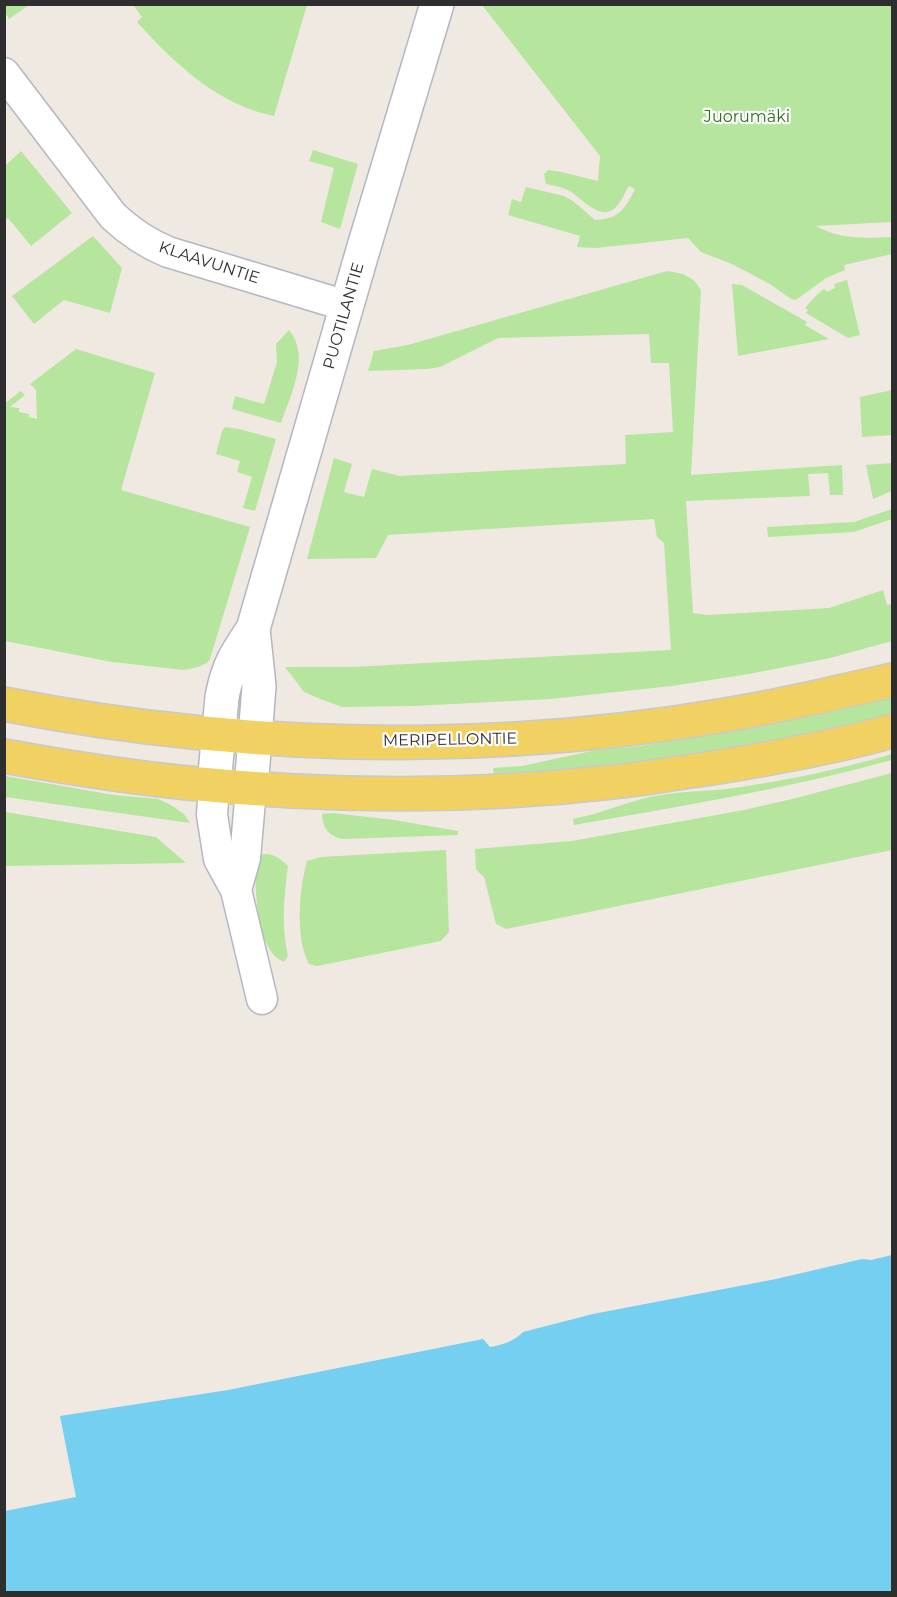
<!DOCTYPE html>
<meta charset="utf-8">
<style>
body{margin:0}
#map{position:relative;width:897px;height:1597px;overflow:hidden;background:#efe9e1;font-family:Montserrat,sans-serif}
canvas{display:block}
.frame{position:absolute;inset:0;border:6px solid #2e2e2e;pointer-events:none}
</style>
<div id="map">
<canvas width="897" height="1597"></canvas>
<div class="frame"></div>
</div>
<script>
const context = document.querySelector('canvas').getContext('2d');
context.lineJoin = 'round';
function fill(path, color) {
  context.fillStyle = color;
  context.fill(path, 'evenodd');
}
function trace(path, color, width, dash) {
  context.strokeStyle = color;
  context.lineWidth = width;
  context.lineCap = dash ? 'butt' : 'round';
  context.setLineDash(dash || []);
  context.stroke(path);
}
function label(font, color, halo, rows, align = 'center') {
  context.font = font + ' Montserrat,sans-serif';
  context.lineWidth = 4.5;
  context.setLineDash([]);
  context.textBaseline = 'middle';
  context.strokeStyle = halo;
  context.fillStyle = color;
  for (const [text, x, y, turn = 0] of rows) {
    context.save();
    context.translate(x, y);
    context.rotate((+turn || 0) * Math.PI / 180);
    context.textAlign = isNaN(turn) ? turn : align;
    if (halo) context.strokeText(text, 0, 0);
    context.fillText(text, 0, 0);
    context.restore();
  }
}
fill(new Path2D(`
 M 4,5 L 5,4 L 29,5 L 9,19 L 5,12 Z
 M 133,5 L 307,5 L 274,116 C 218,105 174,63 137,22 L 142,17 Z
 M 482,5 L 892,5 L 892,222 L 816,226 C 842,240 864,238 892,237 L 892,254 L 844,265 L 845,270 L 826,278 L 796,300 L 791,299 L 770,284 L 732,264 L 701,252 L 688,238 L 596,248 L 577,247 L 580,236 L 508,215 L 512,199 L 521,202 L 526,187 L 564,196 L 573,201 L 595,220 C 619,219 625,209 635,189 L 629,186 C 624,194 619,209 608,212 C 596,215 579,197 570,191 C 562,187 555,186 546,184 L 544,174 L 548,170 C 565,172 581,177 598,181 L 600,156 Z
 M 313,150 L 358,164 L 340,229 L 321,222 L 334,168 L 309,161 Z
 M 21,151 L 72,213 L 31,246 L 8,218 L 5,220 L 5,166 Z
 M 93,236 L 122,268 L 110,313 L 64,300 L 34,324 L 12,296 Z
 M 667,271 C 681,273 695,276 701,291 L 691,475 L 842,465 L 843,495 L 830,495 L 828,473 L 808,474 L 810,496 L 686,501 L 693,613 L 708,615 L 829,608 L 883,590 L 887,605 L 892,604 L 892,641 L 830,658 L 749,674 L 672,686 L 550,699 L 414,706 L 342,707 L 323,700 L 304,692 L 285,667 L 351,667 L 671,650 L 664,543 L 657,537 L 654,519 L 388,535 L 376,558 L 307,559 L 334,458 L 352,464 L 344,492 L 364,497 L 372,469 L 400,476 L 626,464 L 625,435 L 673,432 L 669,363 L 651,363 L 649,334 L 498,338 L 440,367 L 427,369 L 368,371 L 374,351 L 408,345 Z
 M 847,280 L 860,335 L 848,338 L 806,313 L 808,310 L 805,308 C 811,301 816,295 824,289 L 827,292 L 835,288 L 834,284 Z
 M 732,284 L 742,285 L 807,322 L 805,325 L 829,339 L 738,356 Z
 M 289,330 C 311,356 290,396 281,423 L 232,409 L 235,396 L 264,404 L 277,362 L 276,344 Z
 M 76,349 L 155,373 L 121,490 L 250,527 L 210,659 L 207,663 L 198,667 L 184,670 L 112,662 L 5,641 L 5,403 L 21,391 L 25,395 L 10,407 L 19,408 L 19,412 L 29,414 L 29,417 L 37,419 L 36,390 L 30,384 Z
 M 892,390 L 892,435 L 862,437 L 860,397 Z
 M 225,427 L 239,429 L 276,439 L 255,511 L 243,508 L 252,477 L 237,472 L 240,461 L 216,454 L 222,431 Z
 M 892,463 L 892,491 L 873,499 L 866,465 Z
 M 892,509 L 892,519 L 854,532 L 768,537 L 767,527 L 854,522 Z
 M 892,697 L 892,717 C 789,741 683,761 576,770 C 549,773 521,773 494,775 L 493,768 L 522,766 L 596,750 L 633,747 L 759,727 L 823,714 Z
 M 892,754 L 892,760 C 788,789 681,806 574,825 L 573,819 C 605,813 634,798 667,794 C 689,791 713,791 735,788 C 788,780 841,769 892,754 Z
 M 892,773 L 892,850 L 506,929 L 496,924 L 484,877 L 476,870 L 475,849 L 572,841 L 744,810 L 792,799 Z
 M 5,776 L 114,795 L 158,799 L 171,805 L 184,814 L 190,823 L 5,797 Z
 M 5,812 L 156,837 L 186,863 L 5,866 Z
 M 333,813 L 394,820 L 458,831 L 458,835 L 342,839 C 328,835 323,829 322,814 Z
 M 446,850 L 449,932 L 441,941 L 317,966 L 309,964 C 295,938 299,889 307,861 L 321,857 Z
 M 265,854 C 275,854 281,859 288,866 C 284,896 281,926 288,956 L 284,962 C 280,960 276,958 273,954 C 256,933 254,882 256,856 Z`), '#b6e59e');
fill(new Path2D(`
 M 892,1255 L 892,1592 L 5,1592 L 5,1511 L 76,1497 L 60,1416 L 228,1390 L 483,1339 L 490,1347 C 503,1345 514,1341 523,1332 L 593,1314 L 776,1279 L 862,1259 L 871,1260 Z`), '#75cff0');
const minor = new Path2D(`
 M 4,73 L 113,216 C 130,232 146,243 168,252 L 347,306
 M 214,785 L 212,815 L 219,859 L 236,890 L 262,999
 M 236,890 L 245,858 L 251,789`);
const tertiary = new Path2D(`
 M 214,785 L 222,697 C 228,666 236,654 253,629 L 363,250 L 437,4
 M 251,789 L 259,686 L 253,629`);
const primary = new Path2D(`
 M 4,704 C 274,757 554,756 822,696 C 845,690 869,686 892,680
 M 4,756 C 65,767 127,777 188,783 C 328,797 472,798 612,782 C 644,779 675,773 706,769 C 769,759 832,748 892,731`);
trace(minor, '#b4b7c1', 33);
trace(tertiary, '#b4b7c1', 36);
trace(primary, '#c9c9c9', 36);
trace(minor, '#fff', 30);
trace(tertiary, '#fff', 33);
trace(primary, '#f2d163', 33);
label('16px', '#2c6e1b', '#fff', [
 ["Juorumäki",747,117]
]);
label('16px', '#2e2e2e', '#fff', [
 ["KLAAVUNTIE",209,263,18],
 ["PUOTILANTIE",344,316,-74],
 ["MERIPELLONTIE",450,740,-1]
]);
</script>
